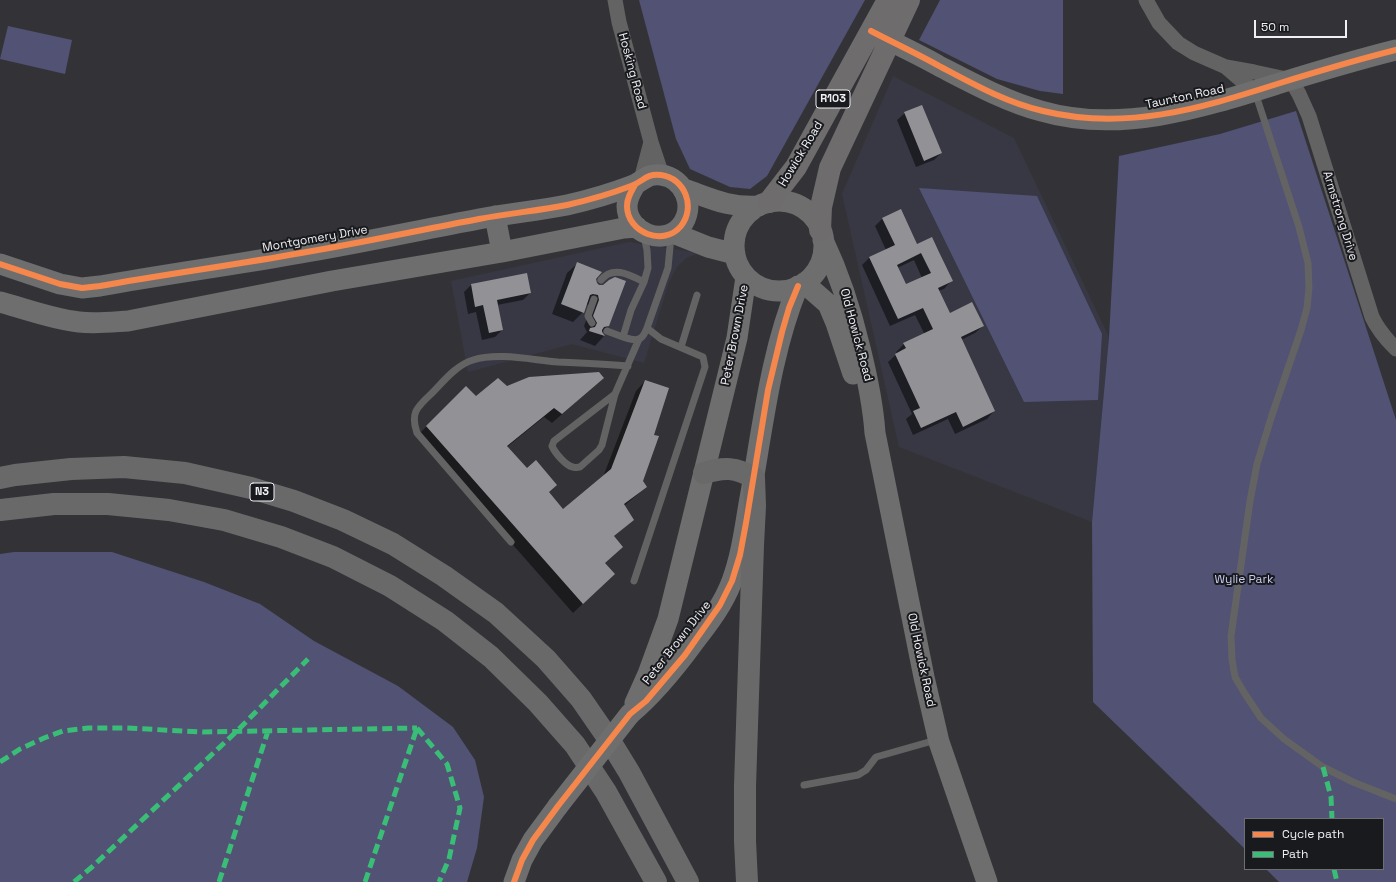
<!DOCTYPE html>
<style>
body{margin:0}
#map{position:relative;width:1396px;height:882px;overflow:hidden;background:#333337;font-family:"Space Grotesk",sans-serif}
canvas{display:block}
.legend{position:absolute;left:1244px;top:818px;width:140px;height:52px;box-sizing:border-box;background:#191a1d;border:1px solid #6f6f73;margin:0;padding:5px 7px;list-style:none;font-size:12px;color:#efeff4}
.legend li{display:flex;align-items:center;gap:8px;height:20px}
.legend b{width:20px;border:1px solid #6f6f73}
.scale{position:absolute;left:1254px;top:20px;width:93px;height:18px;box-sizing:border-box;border:2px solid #efeff4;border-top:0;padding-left:5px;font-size:12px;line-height:14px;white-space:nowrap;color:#efeff4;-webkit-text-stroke:3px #191a1d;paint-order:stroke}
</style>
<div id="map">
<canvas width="1396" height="882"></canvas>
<ul class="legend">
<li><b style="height:5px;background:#f5874c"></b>Cycle path</li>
<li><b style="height:5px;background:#3abd76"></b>Path</li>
</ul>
<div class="scale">50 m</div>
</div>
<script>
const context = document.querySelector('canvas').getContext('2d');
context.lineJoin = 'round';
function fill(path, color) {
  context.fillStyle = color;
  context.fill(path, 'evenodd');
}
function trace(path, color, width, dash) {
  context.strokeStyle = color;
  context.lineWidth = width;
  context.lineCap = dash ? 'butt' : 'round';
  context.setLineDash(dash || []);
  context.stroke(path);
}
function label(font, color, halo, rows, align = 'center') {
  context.font = font + ' "Space Grotesk",sans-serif';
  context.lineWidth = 4;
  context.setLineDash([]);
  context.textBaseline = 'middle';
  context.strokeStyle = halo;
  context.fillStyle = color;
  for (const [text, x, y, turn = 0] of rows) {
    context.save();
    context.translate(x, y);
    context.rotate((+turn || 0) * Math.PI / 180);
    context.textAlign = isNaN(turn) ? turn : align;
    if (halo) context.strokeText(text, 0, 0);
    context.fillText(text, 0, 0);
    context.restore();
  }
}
fill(new Path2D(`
 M 893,76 L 1014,138 L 1109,337 L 1092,522 L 899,447 L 842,194 Z
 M 629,242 L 699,253 L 686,258 L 677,267 L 669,282 L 644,363 L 572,344 L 468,372 L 451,281 Z`), '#373844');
fill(new Path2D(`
 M 639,0 L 865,0 L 767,176 L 750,189 L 730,187 L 690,169 L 676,139 Z
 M 940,0 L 1063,0 L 1063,94 L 1040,91 L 997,79 L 919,40 Z
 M 8,26 L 72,40 L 65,74 L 0,59 Z
 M 1296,111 L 1396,420 L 1396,882 L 1279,882 L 1266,869 L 1383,869 L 1383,819 L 1245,819 L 1245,849 L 1093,702 L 1092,522 L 1109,337 L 1119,156 L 1220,134 Z
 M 919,188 L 1037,196 L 1102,334 L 1098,400 L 1024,402 Z
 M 14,552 L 112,552 L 204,582 L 260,604 L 314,641 L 398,686 L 453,727 L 475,760 L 484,797 L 477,848 L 467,882 L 0,882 L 0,554 Z`), '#515274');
fill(new Path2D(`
 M 905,113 L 941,153 L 934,160 L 916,167 L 897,120 Z
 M 883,218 L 917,245 L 951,281 L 944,289 L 938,291 L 949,315 L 983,326 L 975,333 L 961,340 L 994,411 L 987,419 L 955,434 L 948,419 L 913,435 L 906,419 L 912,414 L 888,362 L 897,354 L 896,352 L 904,344 L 925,335 L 915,315 L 890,326 L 862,265 L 869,258 L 886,250 L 875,226 ZM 914,260 L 922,278 L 905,286 L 897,268 Z
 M 577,264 L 595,279 L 608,326 L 601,333 L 604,336 L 595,346 L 580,340 L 587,332 L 584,326 L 590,311 L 588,305 L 586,304 L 583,312 L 573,322 L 552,314 L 567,273 Z
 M 471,285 L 530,293 L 523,300 L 497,305 L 502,330 L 495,337 L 482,340 L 476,312 L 468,314 L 464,292 Z
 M 603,378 L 552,423 L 544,417 L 507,447 L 563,511 L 603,477 L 636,391 L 645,381 L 653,436 L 642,482 L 646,487 L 624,506 L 633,520 L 613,537 L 604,564 L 614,574 L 573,613 L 417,436 L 466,387 L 476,398 L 506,388 Z`), '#0007');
fill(new Path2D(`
 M 922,105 L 942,153 L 924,161 L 904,112 Z
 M 901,209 L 917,244 L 932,237 L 938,250 L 953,281 L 938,288 L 950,313 L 972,302 L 984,326 L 961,337 L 995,411 L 963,427 L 956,412 L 921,428 L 913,411 L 920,408 L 895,354 L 906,348 L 903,343 L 933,329 L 923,308 L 898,319 L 869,257 L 895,245 L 882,218 ZM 921,253 L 931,273 L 906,284 L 897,265 Z
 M 577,262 L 602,272 L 596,279 L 597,283 L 599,285 L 603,285 L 609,280 L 615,277 L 626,281 L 609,326 L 604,327 L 602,330 L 602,332 L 605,336 L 589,331 L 590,328 L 595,327 L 597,323 L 593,316 L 599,300 L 598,295 L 593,294 L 590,295 L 584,313 L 561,304 Z
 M 527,273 L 531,293 L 497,300 L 503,330 L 489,333 L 483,305 L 475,307 L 471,284 Z
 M 599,372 L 604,378 L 562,414 L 554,408 L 507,446 L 527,468 L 536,460 L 557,485 L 549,492 L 563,509 L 611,469 L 645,380 L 669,388 L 654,435 L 659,436 L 643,481 L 647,487 L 624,504 L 634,520 L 614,536 L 623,547 L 605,563 L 615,574 L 583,604 L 426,426 L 466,386 L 476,396 L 498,378 L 507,386 L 529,377 Z`), '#929296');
trace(new Path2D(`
 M 1255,92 L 1299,227 L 1308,263 L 1309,288 L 1307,308 L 1301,330 L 1272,415 L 1257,464 L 1250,501 L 1231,636 L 1232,659 L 1235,677 L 1245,694 L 1261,718 L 1284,739 L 1323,767 L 1353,782 L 1396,799
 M 601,280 C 613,265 630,275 644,282
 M 592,323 L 588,316 L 594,299
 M 607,331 C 615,334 632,342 639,339 C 644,337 645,332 647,328 L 668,268 L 671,236
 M 623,337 L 631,310 L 644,282 L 648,268 L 647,250 L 644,236
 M 681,347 L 697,295
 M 615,394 L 554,441 L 552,446 C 555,453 566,466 573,467 C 575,468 578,467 580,467 L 599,450 L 602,445 L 615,394 L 639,339
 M 511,542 L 417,433 C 410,413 417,407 431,394 C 443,382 456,365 473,360 C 498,352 532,360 558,362 C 581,363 604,364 628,366
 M 634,581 L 705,367 L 703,357 L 661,339 L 647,328
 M 804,785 L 858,775 L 866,770 L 876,757 L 936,740`), '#646363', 7);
trace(new Path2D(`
 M 615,0 L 619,22 L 651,142 L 662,175
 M 1146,0 L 1159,23 L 1178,43 L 1194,53 L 1226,67 L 1255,92
 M 1226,67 L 1254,72 L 1291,80 L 1299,94 L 1309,116 L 1372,317 C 1378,330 1386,339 1396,349
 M 641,180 L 651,142`), '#646363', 15);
trace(new Path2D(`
 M 874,33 C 896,44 918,54 939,66 C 972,83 1005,101 1041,111 C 1120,134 1201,108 1277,84 C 1316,72 1356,60 1396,50
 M 684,189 C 710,198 729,208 758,206
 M734 246a45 45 0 1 1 90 0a45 45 0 1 1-90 0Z
 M 495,216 L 502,252
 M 673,233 L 708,247 L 735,254
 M 823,240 C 840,276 851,310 860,348 C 867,376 873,404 875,433 L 924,677 L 939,742 L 987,882
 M 0,264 L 60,284 L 82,288 L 100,286 C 167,274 234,265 301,253 C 361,243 420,230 479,219 C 509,213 538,211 567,205 C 589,200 610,194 631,186 C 643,182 646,173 661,175 C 685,178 696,207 681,226 C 664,247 627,233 627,206 C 627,198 631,192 635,185
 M 804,283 L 828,304 L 836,323 L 853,374
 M 0,302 C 26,309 52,319 79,322 C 95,324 112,322 128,321 L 332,281 L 502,252 L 624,228 L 637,227
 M 635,703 L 648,674 L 668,619 L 737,338 L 746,277
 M 630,714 C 655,693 675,668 694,642 C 709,623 724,603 732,581 C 742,554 745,526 750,498 C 763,427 770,354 798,286
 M 514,882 L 522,860 L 533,840 L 558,806`), '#6f6e6e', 21);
trace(new Path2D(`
 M 769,202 L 796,167 L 888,0
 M 820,230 L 821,207 L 830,168 L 909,0`), '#6e6c6d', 22);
trace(new Path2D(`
 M 704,473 C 724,467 736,467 754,478 L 755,506 L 753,545 L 745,786 L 745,841 L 747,882
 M 0,478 L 15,475 L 71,469 L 124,467 L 185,473 L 251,488 L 294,501 L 343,520 L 393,544 L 444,576 L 496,613 L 546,659 L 581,699 L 610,741 L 629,772 L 688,882
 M 0,510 L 54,504 L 108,504 L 169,510 L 224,520 L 281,537 L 333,557 L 390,586 L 445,621 L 491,657 L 538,703 L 575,745 L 606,792 L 656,882`), '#6a696a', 22);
trace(new Path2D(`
 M 558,806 L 630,714`), '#6f6e6e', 21);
trace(new Path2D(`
 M 417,728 L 447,764 L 460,808 L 449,859 L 439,882
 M 0,762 L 20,749 L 44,738 L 63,731 L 88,728 L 126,728 L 203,732 L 417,728
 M 1323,767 L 1331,797 L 1332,819
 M 1334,869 L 1337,882
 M 74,882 L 92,867 L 237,731 L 308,659
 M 219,882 L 268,731
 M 365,882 L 417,728`), '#3abd76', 5, [10, 5]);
trace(new Path2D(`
 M 871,31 C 894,43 918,54 941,67 C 973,84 1007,103 1043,111 C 1125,131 1199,109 1277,84 C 1316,72 1356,60 1396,50
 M 0,264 L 60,284 L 82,288 L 100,286 C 167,274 234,265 301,253 C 361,243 420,230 479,219 C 509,213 538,211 567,205 C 589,200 610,194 631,186 C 643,182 646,173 661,175 C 685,178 696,207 681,226 C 664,247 627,233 627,206 C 627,198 631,192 635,185
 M 514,882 L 522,860 L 533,840 L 558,806 L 630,714 L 646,701 L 685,655 L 720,605 L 732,581 L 740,555 L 746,523 L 768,390 L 782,332 L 789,308 L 798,286`), '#f5874c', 6);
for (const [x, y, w] of [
 [833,99,34],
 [262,492,24]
]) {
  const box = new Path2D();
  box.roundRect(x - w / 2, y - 9, w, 18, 3);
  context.fillStyle = '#191a1d';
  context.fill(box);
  trace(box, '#efeff4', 1);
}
label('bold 11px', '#efeff4', null, [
 ["R103",833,99],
 ["N3",262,492]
]);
label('12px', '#efeff4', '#191a1d', [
 ["Hosking Road",632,71,75],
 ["Taunton Road",1185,97,-12],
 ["Howick Road",801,154,-59],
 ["Armstrong Drive",1340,216,73],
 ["Montgomery Drive",315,239,-10],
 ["Peter Brown Drive",735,335,-79],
 ["Old Howick Road",856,335,75],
 ["Peter Brown Drive",677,643,-52],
 ["Old Howick Road",921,660,78]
]);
label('12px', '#c8caef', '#191a1d', [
 ["Wylie Park",1244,580]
]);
</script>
